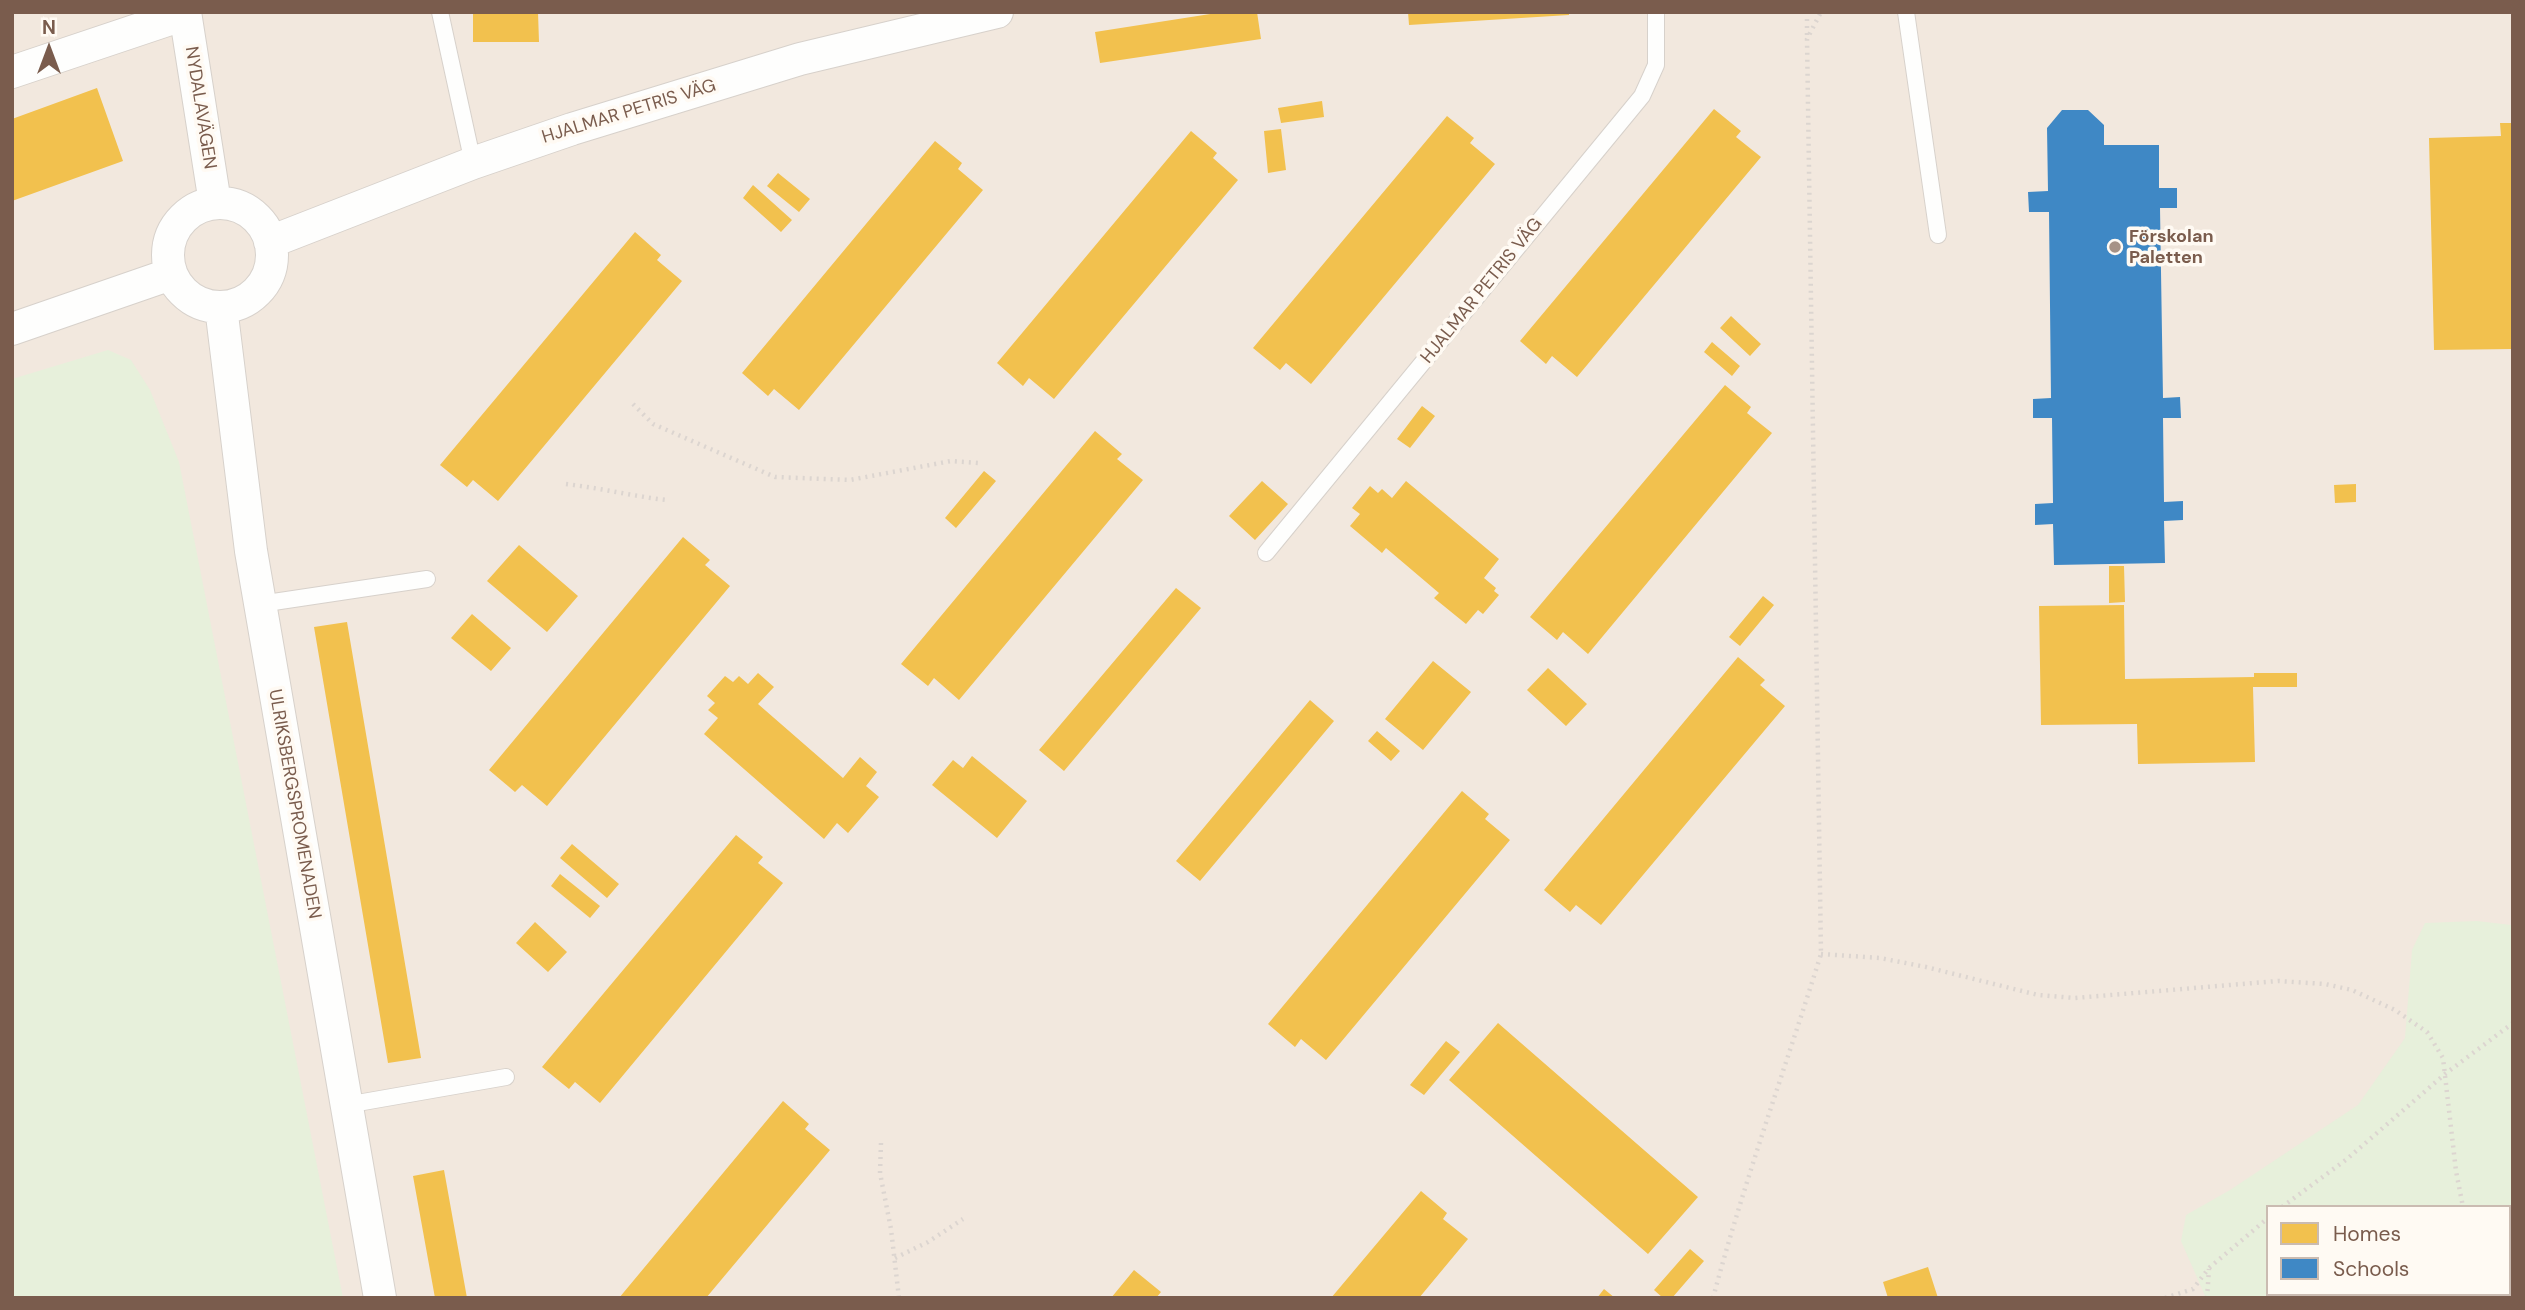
<!DOCTYPE html>
<meta charset="utf-8">
<style>
body{margin:0}
#map{position:relative;width:2525px;height:1310px;overflow:hidden;background:#f9f5f0;font-family:"DM Sans",sans-serif}
canvas{display:block}
.frame{position:absolute;inset:0;border:14px solid #7a5c4d;pointer-events:none}
.legend{position:absolute;left:2266px;top:1205px;width:245px;height:91px;box-sizing:border-box;background:#fffaf3;border:2px solid #cabbb1;margin:0;padding:9px 12px;list-style:none;font-size:21px;color:#7a5c4d}
.legend li{display:flex;align-items:center;gap:14px;height:35px}
.legend b{width:35px;border:2px solid #cabbb1}
.north{position:absolute;left:14px;top:14px;width:70px;height:70px;-webkit-text-stroke:5px #fffaf3;paint-order:stroke;rotate:0deg;font-size:19px;font-weight:700;line-height:28px;text-align:center;color:#7a5c4d}
.north::after{content:'';display:block;margin:auto;width:24px;height:32px;background:#7a5c4d;clip-path:polygon(50% 0,100% 100%,50% 72%,0 100%)}
</style>
<div id="map">
<canvas width="2525" height="1310"></canvas>
<div class="frame"></div>
<ul class="legend">
<li><b style="height:19px;background:#f2c14e"></b>Homes</li>
<li><b style="height:19px;background:#3f88c5"></b>Schools</li>
</ul>
<div class="north">N</div>
</div>
<script>
const context = document.querySelector('canvas').getContext('2d');
context.lineJoin = 'round';
function fill(path, color) {
  context.fillStyle = color;
  context.fill(path, 'evenodd');
}
function trace(path, color, width, dash) {
  context.strokeStyle = color;
  context.lineWidth = width;
  context.lineCap = dash ? 'butt' : 'round';
  context.setLineDash(dash || []);
  context.stroke(path);
}
function label(font, color, halo, rows, align = 'center') {
  context.font = font + ' "DM Sans",sans-serif';
  context.lineWidth = 7;
  context.setLineDash([]);
  context.textBaseline = 'middle';
  context.strokeStyle = halo;
  context.fillStyle = color;
  for (const [text, x, y, turn = 0] of rows) {
    context.save();
    context.translate(x, y);
    context.rotate((+turn || 0) * Math.PI / 180);
    context.textAlign = isNaN(turn) ? turn : align;
    if (halo) context.strokeText(text, 0, 0);
    context.fillText(text, 0, 0);
    context.restore();
  }
}
fill(new Path2D(`
 M 12,12 L 2513,12 L 2513,1298 L 12,1298 ZM 2268,1207 L 2509,1207 L 2509,1294 L 2268,1294 Z`), '#f2e8de');
fill(new Path2D(`
 M 108,350 L 131,360 L 150,390 L 179,462 L 343,1298 L 12,1298 L 12,379 Z
 M 2477,921 L 2511,925 L 2513,1298 L 2206,1298 L 2181,1241 L 2186,1215 L 2230,1190 L 2358,1105 L 2405,1038 L 2412,950 L 2425,923 ZM 2268,1207 L 2509,1207 L 2509,1294 L 2268,1294 Z`), '#e7f0db');
fill(new Path2D(`
 M 473,12 L 538,12 L 539,42 L 473,42 Z
 M 1223,12 L 1257,12 L 1261,39 L 1100,63 L 1095,32 Z
 M 1408,12 L 1569,12 L 1569,15 L 1409,25 Z
 M 97,88 L 123,161 L 12,201 L 12,119 Z
 M 1322,101 L 1324,117 L 1281,123 L 1278,108 Z
 M 1714,109 L 1741,131 L 1736,137 L 1761,157 L 1577,377 L 1552,356 L 1546,364 L 1520,341 Z
 M 1447,116 L 1474,138 L 1470,143 L 1495,164 L 1311,384 L 1286,363 L 1280,370 L 1253,348 Z
 M 2500,123 L 2513,123 L 2513,349 L 2434,350 L 2429,138 L 2501,136 Z
 M 1281,129 L 1286,170 L 1268,173 L 1264,131 Z
 M 1191,131 L 1217,153 L 1213,158 L 1238,180 L 1054,399 L 1029,378 L 1023,386 L 997,363 Z
 M 935,141 L 962,163 L 958,169 L 983,190 L 799,410 L 774,389 L 768,396 L 742,373 Z
 M 778,173 L 810,199 L 799,212 L 767,186 Z
 M 753,185 L 792,220 L 781,232 L 743,198 Z
 M 635,232 L 661,255 L 657,260 L 682,281 L 498,501 L 473,480 L 467,487 L 440,465 Z
 M 1731,316 L 1761,344 L 1750,356 L 1720,328 Z
 M 1712,342 L 1740,366 L 1732,376 L 1704,352 Z
 M 1725,385 L 1751,407 L 1747,413 L 1772,433 L 1588,654 L 1563,632 L 1557,640 L 1530,617 Z
 M 1422,406 L 1435,416 L 1410,448 L 1397,439 Z
 M 1095,431 L 1122,454 L 1117,459 L 1143,480 L 959,700 L 934,678 L 928,686 L 901,664 Z
 M 984,471 L 996,481 L 956,528 L 945,518 Z
 M 1262,481 L 1288,504 L 1255,540 L 1229,516 Z
 M 1406,481 L 1499,559 L 1484,578 L 1496,588 L 1494,591 L 1499,595 L 1483,614 L 1478,610 L 1466,624 L 1434,598 L 1439,593 L 1386,548 L 1382,553 L 1350,526 L 1360,514 L 1352,508 L 1370,486 L 1378,493 L 1382,489 L 1392,498 Z
 M 2356,484 L 2356,502 L 2335,503 L 2334,485 Z
 M 683,537 L 710,560 L 705,565 L 730,586 L 547,806 L 522,785 L 515,792 L 489,770 Z
 M 519,545 L 578,596 L 547,632 L 487,581 Z
 M 2109,566 L 2124,566 L 2125,602 L 2109,603 Z
 M 1176,588 L 1201,608 L 1064,771 L 1039,750 Z
 M 1763,596 L 1774,605 L 1740,646 L 1729,637 Z
 M 2124,605 L 2125,679 L 2254,677 L 2254,673 L 2297,673 L 2297,687 L 2253,687 L 2255,762 L 2138,764 L 2137,724 L 2041,725 L 2039,606 Z
 M 472,614 L 511,648 L 491,671 L 451,638 Z
 M 347,622 L 421,1058 L 388,1063 L 314,627 Z
 M 1738,657 L 1765,680 L 1760,685 L 1785,706 L 1601,925 L 1576,905 L 1570,912 L 1544,890 Z
 M 1433,661 L 1471,692 L 1423,750 L 1385,719 Z
 M 1548,668 L 1587,704 L 1566,726 L 1527,690 Z
 M 758,673 L 774,687 L 758,704 L 843,778 L 860,757 L 877,772 L 866,786 L 879,797 L 848,833 L 837,823 L 824,839 L 704,734 L 718,718 L 708,710 L 715,703 L 707,696 L 725,676 L 733,682 L 739,676 L 748,684 Z
 M 1310,700 L 1334,721 L 1200,881 L 1176,861 Z
 M 1377,731 L 1400,751 L 1391,761 L 1368,741 Z
 M 972,756 L 1027,801 L 997,838 L 932,785 L 953,760 L 963,768 Z
 M 1462,791 L 1489,814 L 1485,819 L 1510,840 L 1326,1060 L 1301,1039 L 1295,1047 L 1268,1024 Z
 M 736,835 L 763,857 L 758,863 L 783,883 L 600,1103 L 575,1082 L 569,1089 L 542,1067 Z
 M 572,844 L 619,884 L 607,898 L 560,858 Z
 M 560,874 L 600,906 L 590,918 L 551,886 Z
 M 535,922 L 567,952 L 548,972 L 516,943 Z
 M 1498,1023 L 1698,1197 L 1648,1254 L 1449,1080 Z
 M 1446,1041 L 1460,1052 L 1424,1095 L 1410,1085 Z
 M 783,1101 L 809,1124 L 805,1129 L 830,1150 L 706,1298 L 619,1298 Z
 M 444,1170 L 467,1298 L 435,1298 L 413,1176 Z
 M 1421,1191 L 1447,1213 L 1443,1219 L 1468,1239 L 1419,1298 L 1331,1298 Z
 M 1690,1249 L 1704,1261 L 1672,1298 L 1663,1298 L 1654,1290 Z
 M 1928,1267 L 1938,1298 L 1888,1298 L 1883,1282 Z
 M 1134,1270 L 1161,1292 L 1156,1298 L 1111,1298 Z
 M 1604,1289 L 1615,1298 L 1597,1298 Z`), '#f2c14e');
fill(new Path2D(`
 M 2062,110 L 2088,110 L 2104,125 L 2104,145 L 2159,145 L 2159,188 L 2177,188 L 2177,208 L 2160,208 L 2163,398 L 2180,397 L 2181,418 L 2163,418 L 2164,502 L 2183,501 L 2183,520 L 2164,521 L 2165,563 L 2054,565 L 2053,524 L 2035,525 L 2035,504 L 2053,503 L 2052,418 L 2033,418 L 2033,399 L 2051,398 L 2049,212 L 2029,212 L 2028,192 L 2048,191 L 2047,128 Z`), '#3f88c5');
const service = new Path2D(`
 M 440,12 L 473,163
 M 1906,12 L 1938,235
 M 1266,553 L 1642,96 L 1656,65 L 1656,12
 M 260,604 L 427,579
 M 346,1105 L 506,1077`);
const minor = new Path2D(`
 M 185,12 L 215,203
 M 12,72 L 185,14
 M168 255a52 52 0 1 1 104 0a52 52 0 1 1-104 0Z
 M 270,242 L 473,163 L 572,129 L 800,59 L 997,12
 M 221,307 L 251,551 L 380,1298
 M 12,329 L 171,274`);
trace(service, '#d7d1cb', 18);
trace(minor, '#d7d1cb', 34);
trace(new Path2D(`
 M 1807,12 L 1807,36
 M 633,404 L 653,424 L 775,477 L 850,480 L 951,461 L 978,463
 M 566,484 C 600,488 632,496 666,500
 M 1821,954 L 1880,958 L 1926,967 L 2038,995 L 2075,998 L 2278,981 L 2325,984 L 2352,990 L 2395,1010 L 2427,1032 L 2443,1058 L 2456,1171 L 2463,1207
 M 881,1143 L 880,1173 L 891,1229 L 899,1298
 M 2282,1207 L 2347,1159 L 2445,1074 L 2513,1023
 M 895,1258 L 928,1242 L 963,1219
 M 2490,1294 L 2491,1298
 M 1713,1298 C 1744,1182 1785,1069 1821,954 L 1807,39 L 1821,12
 M 2165,1298 L 2193,1289 L 2209,1268 L 2268,1218
 M 2207,1298 L 2209,1269`), '#dcd5d0', 4.5, [2, 5]);
trace(service, '#fefefd', 16);
trace(minor, '#fefefd', 32);
for (const [x, y, r, color] of [
 [2115,247,7,"#a69286"]
]) {
  const dot = new Path2D();
  dot.arc(x, y, r, 0, 2 * Math.PI);
  context.fillStyle = color;
  context.fill(dot);
  trace(dot, '#fffaf3', 2.5);
}
label('18px', '#7a5c4d', '#fffaf3', [
 ["NYDALAVÄGEN",200,108,81],
 ["HJALMAR PETRIS VÄG",629,112,-17],
 ["HJALMAR PETRIS VÄG",1482,291,-51],
 ["ULRIKSBERGSPROMENADEN",294,804,80]
]);
label('bold 18px', '#7a5c4d', '#fffaf3', [
 ["Förskolan",2129,237],
 ["Paletten",2129,258]
], 'left');
</script>
